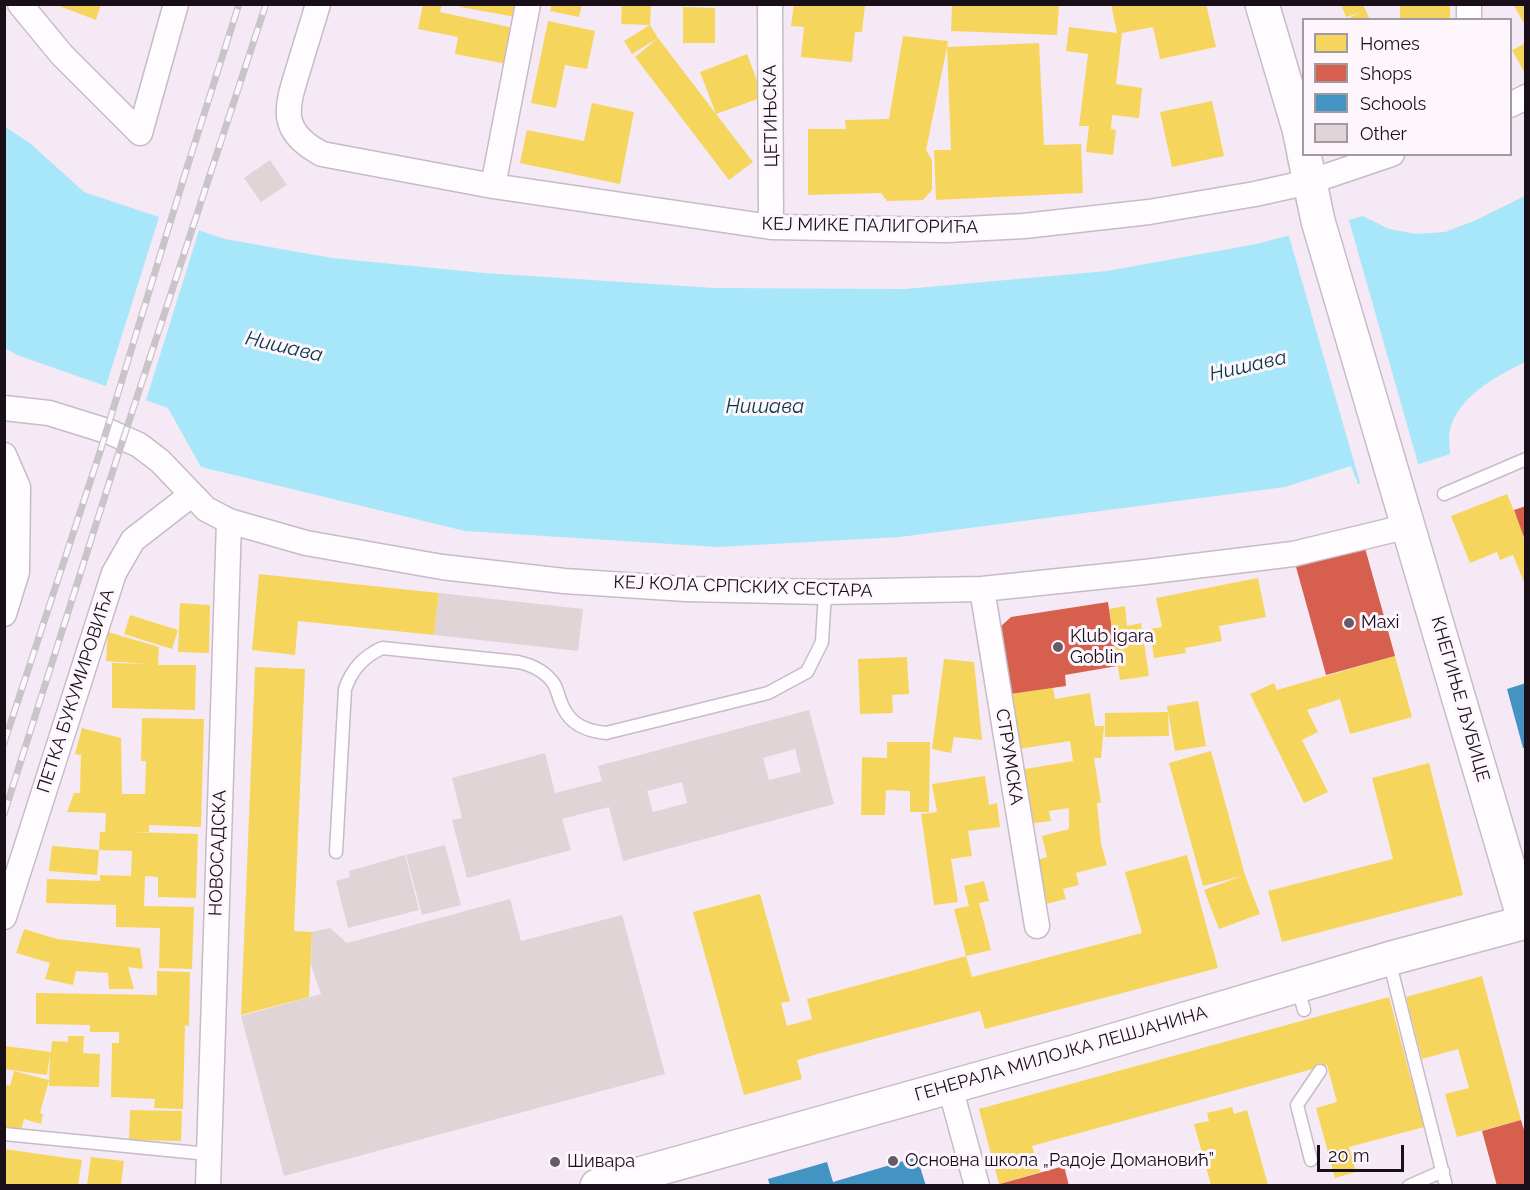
<!DOCTYPE html>
<meta charset="utf-8">
<style>
body{margin:0}
#map{position:relative;width:1530px;height:1190px;overflow:hidden;background:#f6e9f6;font-family:Raleway,sans-serif}
canvas{display:block}
.frame{position:absolute;inset:0;border:6px solid #190f19;pointer-events:none}
.legend{position:absolute;left:1302px;top:18px;width:210px;height:138px;box-sizing:border-box;background:#fdf7fd;border:2px solid #a29aa2;margin:0;padding:8px 10px;list-style:none;font-size:18px;color:#190f19}
.legend li{display:flex;align-items:center;gap:12px;height:30px}
.legend b{width:30px;border:2px solid #a29aa2}
.scale{position:absolute;left:1317px;top:1145px;width:87px;height:27px;box-sizing:border-box;border:3px solid #190f19;border-top:0;padding-left:8px;font-size:18px;line-height:21px;white-space:nowrap;color:#190f19;-webkit-text-stroke:4px #fdf7fd;paint-order:stroke}
</style>
<div id="map">
<canvas width="1530" height="1190"></canvas>
<div class="frame"></div>
<ul class="legend">
<li><b style="height:16px;background:#f6d55c"></b>Homes</li>
<li><b style="height:16px;background:#d6604d"></b>Shops</li>
<li><b style="height:16px;background:#4393c3"></b>Schools</li>
<li><b style="height:16px;background:#e1d4d6"></b>Other</li>
</ul>
<div class="scale">20 m</div>
</div>
<script>
const context = document.querySelector('canvas').getContext('2d');
context.lineJoin = 'round';
function fill(path, color) {
  context.fillStyle = color;
  context.fill(path, 'evenodd');
}
function trace(path, color, width, dash) {
  context.strokeStyle = color;
  context.lineWidth = width;
  context.lineCap = dash ? 'butt' : 'round';
  context.setLineDash(dash || []);
  context.stroke(path);
}
function label(font, color, halo, rows, align = 'center') {
  context.font = font + ' Raleway,sans-serif';
  context.lineWidth = 6;
  context.setLineDash([]);
  context.textBaseline = 'middle';
  context.strokeStyle = halo;
  context.fillStyle = color;
  for (const [text, x, y, turn = 0] of rows) {
    context.save();
    context.translate(x, y);
    context.rotate((+turn || 0) * Math.PI / 180);
    context.textAlign = isNaN(turn) ? turn : align;
    if (halo) context.strokeText(text, 0, 0);
    context.fillText(text, 0, 0);
    context.restore();
  }
}
fill(new Path2D(`
 M 4,126 L 31,144 L 84,192 L 225,239 L 332,258 L 484,273 L 715,288 L 905,289 L 1107,271 L 1256,244 L 1363,216 L 1389,229 L 1416,234 L 1445,232 L 1474,221 L 1525,196 L 1525,362 C 1497,376 1457,397 1450,430 C 1448,438 1450,447 1450,454 L 1358,484 L 1351,466 L 1285,487 L 900,537 L 718,547 L 465,531 L 201,467 L 168,408 L 17,355 L 5,348 Z`), '#a8e7f9');
fill(new Path2D(`
 M 160,214 L 200,227 L 145,403 L 105,389 Z
 M 1348,217 L 1419,467 L 1361,486 L 1288,233 Z`), '#f6e9f6');
fill(new Path2D(`
 M 54,4 L 101,4 L 96,20 Z
 M 423,4 L 442,4 L 440,12 L 514,28 L 507,64 L 455,54 L 458,37 L 418,29 Z
 M 461,4 L 518,4 L 516,17 L 460,7 Z
 M 552,4 L 582,4 L 579,17 L 550,11 Z
 M 622,4 L 651,4 L 650,25 L 658,38 L 632,54 L 624,41 L 650,25 L 621,24 Z
 M 794,4 L 865,5 L 862,32 L 855,32 L 852,62 L 801,57 L 804,27 L 791,26 Z
 M 952,4 L 1059,4 L 1057,35 L 951,31 Z
 M 1111,4 L 1206,4 L 1216,47 L 1160,59 L 1153,27 L 1122,33 L 1116,84 L 1142,88 L 1139,118 L 1112,115 L 1111,129 L 1116,130 L 1113,155 L 1086,152 L 1089,126 L 1079,126 L 1088,54 L 1066,51 L 1069,27 L 1117,33 Z
 M 1341,4 L 1363,4 L 1370,20 L 1345,20 L 1359,13 L 1346,17 Z
 M 1400,4 L 1450,4 L 1450,20 L 1400,20 Z
 M 1513,4 L 1526,4 L 1526,26 L 1521,18 Z
 M 683,7 L 715,8 L 715,43 L 683,43 Z
 M 548,21 L 595,31 L 587,69 L 565,65 L 556,108 L 531,103 Z
 M 903,36 L 948,41 L 947,47 L 1039,43 L 1044,145 L 1081,144 L 1083,193 L 936,200 L 934,150 L 951,150 L 947,47 L 926,150 L 932,160 L 932,190 L 923,200 L 887,201 L 881,193 L 808,195 L 808,129 L 846,129 L 845,120 L 889,119 Z
 M 658,38 L 716,114 L 700,72 L 747,54 L 763,97 L 716,114 L 753,162 L 729,180 L 635,57 Z
 M 1526,43 L 1526,75 L 1512,50 Z
 M 1212,101 L 1224,156 L 1172,167 L 1160,112 Z
 M 592,103 L 634,112 L 620,184 L 520,163 L 527,130 L 584,141 Z
 M 1507,494 L 1526,540 L 1526,587 L 1513,555 L 1500,560 L 1497,552 L 1470,563 L 1451,516 Z
 M 259,574 L 439,593 L 434,635 L 298,621 L 295,655 L 252,650 Z
 M 1258,578 L 1266,617 L 1219,626 L 1222,641 L 1185,648 L 1186,653 L 1154,658 L 1150,629 L 1162,627 L 1156,598 Z
 M 180,603 L 210,605 L 209,653 L 178,652 Z
 M 1125,606 L 1127,626 L 1141,623 L 1149,676 L 1120,680 L 1109,609 Z
 M 130,615 L 178,630 L 172,649 L 124,634 Z
 M 108,632 L 159,647 L 158,665 L 196,665 L 195,710 L 112,708 L 112,663 L 147,664 L 106,661 Z
 M 1395,656 L 1412,717 L 1350,734 L 1340,699 L 1307,710 L 1318,732 L 1302,740 L 1328,792 L 1304,803 L 1250,694 L 1274,683 L 1277,690 Z
 M 907,657 L 909,694 L 892,695 L 893,713 L 860,714 L 858,659 Z
 M 944,659 L 974,662 L 982,740 L 954,737 L 951,753 L 932,749 Z
 M 255,667 L 305,669 L 294,931 L 312,932 L 309,997 L 241,1015 Z
 M 1053,687 L 1055,699 L 1090,693 L 1095,726 L 1104,726 L 1101,758 L 1094,758 L 1101,803 L 1097,803 L 1101,844 L 1107,865 L 1076,873 L 1079,885 L 1063,889 L 1066,899 L 1046,904 L 1034,861 L 1047,857 L 1042,836 L 1069,829 L 1069,808 L 1049,811 L 1051,821 L 1028,824 L 1019,770 L 1073,761 L 1070,741 L 1019,749 L 1010,694 Z
 M 1198,701 L 1206,746 L 1175,751 L 1167,706 Z
 M 1168,712 L 1169,736 L 1105,737 L 1105,713 Z
 M 142,718 L 204,719 L 201,827 L 149,825 L 149,832 L 130,832 L 198,834 L 196,898 L 158,897 L 158,877 L 145,876 L 144,906 L 194,907 L 192,969 L 159,968 L 160,928 L 116,927 L 116,905 L 46,903 L 47,879 L 100,881 L 100,875 L 131,876 L 132,851 L 99,850 L 100,832 L 105,832 L 106,813 L 67,812 L 74,793 L 80,793 L 81,755 L 75,754 L 82,728 L 121,738 L 122,794 L 145,794 L 146,761 L 141,761 Z
 M 887,742 L 930,742 L 929,812 L 910,812 L 910,791 L 886,790 L 885,815 L 861,815 L 862,757 L 887,758 Z
 M 1211,751 L 1245,875 L 1260,914 L 1219,929 L 1204,890 L 1242,876 L 1203,886 L 1169,763 Z
 M 1429,763 L 1463,895 L 1282,942 L 1268,891 L 1393,859 L 1372,778 Z
 M 985,776 L 989,805 L 997,803 L 1000,827 L 968,831 L 972,856 L 951,859 L 958,902 L 934,905 L 921,814 L 937,812 L 932,784 Z
 M 52,846 L 99,850 L 97,875 L 49,871 Z
 M 1187,855 L 1218,968 L 985,1029 L 980,1011 L 821,1053 L 797,1060 L 802,1079 L 744,1095 L 693,912 L 760,894 L 790,1001 L 781,1003 L 787,1026 L 812,1019 L 807,999 L 966,956 L 972,977 L 1142,933 L 1125,872 Z
 M 984,881 L 989,901 L 979,903 L 991,950 L 966,956 L 954,909 L 969,906 L 964,886 Z
 M 24,929 L 57,939 L 140,948 L 143,969 L 128,967 L 134,989 L 109,989 L 108,973 L 76,971 L 73,985 L 45,979 L 50,963 L 16,953 Z
 M 157,971 L 190,972 L 189,1026 L 185,1025 L 183,1109 L 154,1108 L 155,1099 L 111,1097 L 112,1043 L 119,1043 L 119,1032 L 90,1032 L 90,1025 L 36,1024 L 36,993 L 157,995 Z
 M 1482,976 L 1521,1120 L 1457,1137 L 1445,1094 L 1469,1088 L 1458,1049 L 1422,1059 L 1406,997 Z
 M 1389,997 L 1424,1127 L 1349,1147 L 1356,1172 L 1335,1178 L 1316,1108 L 1337,1102 L 1327,1065 L 1032,1146 L 1040,1172 L 999,1184 L 979,1109 Z
 M 68,1036 L 84,1036 L 83,1053 L 100,1054 L 99,1087 L 49,1086 L 49,1080 L 40,1113 L 43,1114 L 41,1124 L 24,1119 L 21,1130 L 4,1126 L 4,1084 L 10,1086 L 14,1071 L 49,1080 L 50,1054 L 47,1075 L 5,1069 L 5,1046 L 51,1052 L 52,1041 L 68,1042 Z
 M 1232,1107 L 1234,1114 L 1247,1110 L 1268,1185 L 1211,1185 L 1194,1124 L 1209,1121 L 1207,1113 Z
 M 130,1110 L 182,1111 L 181,1141 L 129,1140 Z
 M 4,1149 L 82,1160 L 78,1185 L 4,1185 Z
 M 91,1157 L 124,1161 L 121,1185 L 87,1185 Z`), '#f6d55c');
fill(new Path2D(`
 M 1526,506 L 1526,540 L 1525,540 L 1514,510 Z
 M 1365,548 L 1395,656 L 1326,675 L 1296,567 Z
 M 1108,602 L 1117,666 L 1065,675 L 1066,686 L 1010,694 L 999,628 L 1011,617 Z
 M 1521,1120 L 1526,1136 L 1526,1186 L 1497,1186 L 1482,1131 Z
 M 1064,1166 L 1069,1186 L 996,1186 L 996,1185 Z`), '#d6604d');
fill(new Path2D(`
 M 1526,683 L 1526,748 L 1523,748 L 1507,689 Z
 M 917,1157 L 926,1186 L 770,1186 L 768,1179 L 827,1162 L 833,1182 Z`), '#4393c3');
fill(new Path2D(`
 M 270,160 L 287,185 L 261,202 L 244,178 Z
 M 439,593 L 583,609 L 578,651 L 434,635 Z
 M 809,710 L 834,804 L 623,861 L 609,807 L 562,819 L 571,850 L 467,878 L 452,820 L 462,818 L 452,778 L 545,753 L 555,793 L 602,781 L 598,766 ZM 795,749 L 801,772 L 769,780 L 763,758 ZM 682,782 L 687,803 L 653,812 L 647,791 Z
 M 445,845 L 461,905 L 422,915 L 406,855 Z
 M 405,855 L 419,910 L 348,928 L 336,881 L 350,877 L 349,871 Z
 M 510,899 L 521,941 L 622,915 L 665,1074 L 284,1176 L 241,1016 L 321,994 L 311,965 L 312,932 L 330,928 L 347,943 Z`), '#e1d4d6');
const service = new Path2D(`
 M 1444,494 L 1526,459
 M 336,852 L 345,689 C 352,669 363,657 382,648 L 518,662 C 532,665 546,672 554,684 C 558,691 559,700 563,707 C 571,725 587,731 606,733 L 768,693 L 807,672 L 822,642 L 825,592
 M 1389,960 L 1446,1186
 M 1298,989 L 1304,1010
 M 4,1134 L 208,1154
 M 1311,1160 L 1297,1105 L 1320,1071
 M 1409,1186 L 1443,1171`);
const minor = new Path2D(`
 M 20,4 L 62,55 L 140,133 L 176,4
 M 318,4 C 312,25 305,46 299,67 C 286,108 278,131 322,154 L 493,186 L 771,227 L 947,230 L 1024,226 L 1149,212 L 1255,194 L 1309,182 L 1392,154
 M 770,4 L 771,227
 M 1469,4 L 1469,20
 M 1510,105 L 1526,97
 M 493,186 L 528,4
 M 4,408 L 49,413 L 110,432 L 139,445 L 160,461 L 206,509 L 229,521 L 306,543 L 442,567 L 564,581 L 686,589 L 825,592 L 982,589 L 1145,572 L 1293,554 L 1409,526
 M 4,455 L 18,487 L 17,572 L 4,614
 M 982,589 L 1037,926
 M 4,917 L 114,573 L 133,540 L 191,495
 M 950,1087 L 977,1186
 M 208,1186 L 229,521`);
const secondary = new Path2D(`
 M 1262,4 L 1299,129 L 1304,153
 M 1304,154 L 1318,221 L 1525,923
 M 597,1186 L 1074,1052 L 1388,959 L 1526,922`);
trace(service, '#c6bbc6', 15);
trace(minor, '#c6bbc6', 27);
trace(secondary, '#c6bbc6', 36);
trace(service, '#fefcfe', 12);
trace(minor, '#fefcfe', 24);
trace(secondary, '#fefcfe', 33);
const rail = new Path2D(`
 M 4,743 L 100,452 L 185,174 L 239,4
 M 4,814 L 117,458 L 266,4`);
trace(rail, '#c8c4c8', 7);
trace(rail, '#fdf7fd', 4.5, [14]);
for (const [x, y, r, color] of [
 [1349,623,6,"#665b66"],
 [1058,647,6,"#665b66"],
 [893,1161,6,"#665b66"],
 [555,1162,6,"#665b66"]
]) {
  const dot = new Path2D();
  dot.arc(x, y, r, 0, 2 * Math.PI);
  context.fillStyle = color;
  context.fill(dot);
  trace(dot, '#fdf7fd', 2);
}
label('18px', '#190f19', '#fdf7fd', [
 ["ЦЕТИЊСКА",771,116,-91],
 ["КЕЈ МИКЕ ПАЛИГОРИЋА",870,226,1],
 ["КЕЈ КОЛА СРПСКИХ СЕСТАРА",743,587,2],
 ["ПЕТКА БУКУМИРОВИЋА",76,691,-72],
 ["КНЕГИЊЕ ЉУБИЦЕ",1460,699,74],
 ["СТРУМСКА",1009,757,81],
 ["НОВОСАДСКА",218,853,-88],
 ["ГЕНЕРАЛА МИЛОЈКА ЛЕШЈАНИНА",1061,1054,-16]
]);
label('18px', '#190f19', '#fdf7fd', [
 ["Maxi",1361,623],
 ["Klub igara",1070,637],
 ["Goblin",1070,658],
 ["Основна школа „Радоје Домановић”",905,1161],
 ["Шивара",567,1162]
], 'left');
label('italic 20px', '#0b3942', '#fdf7fd', [
 ["Нишава",284,347,13],
 ["Нишава",1248,366,-13],
 ["Нишава",765,407]
]);
</script>
